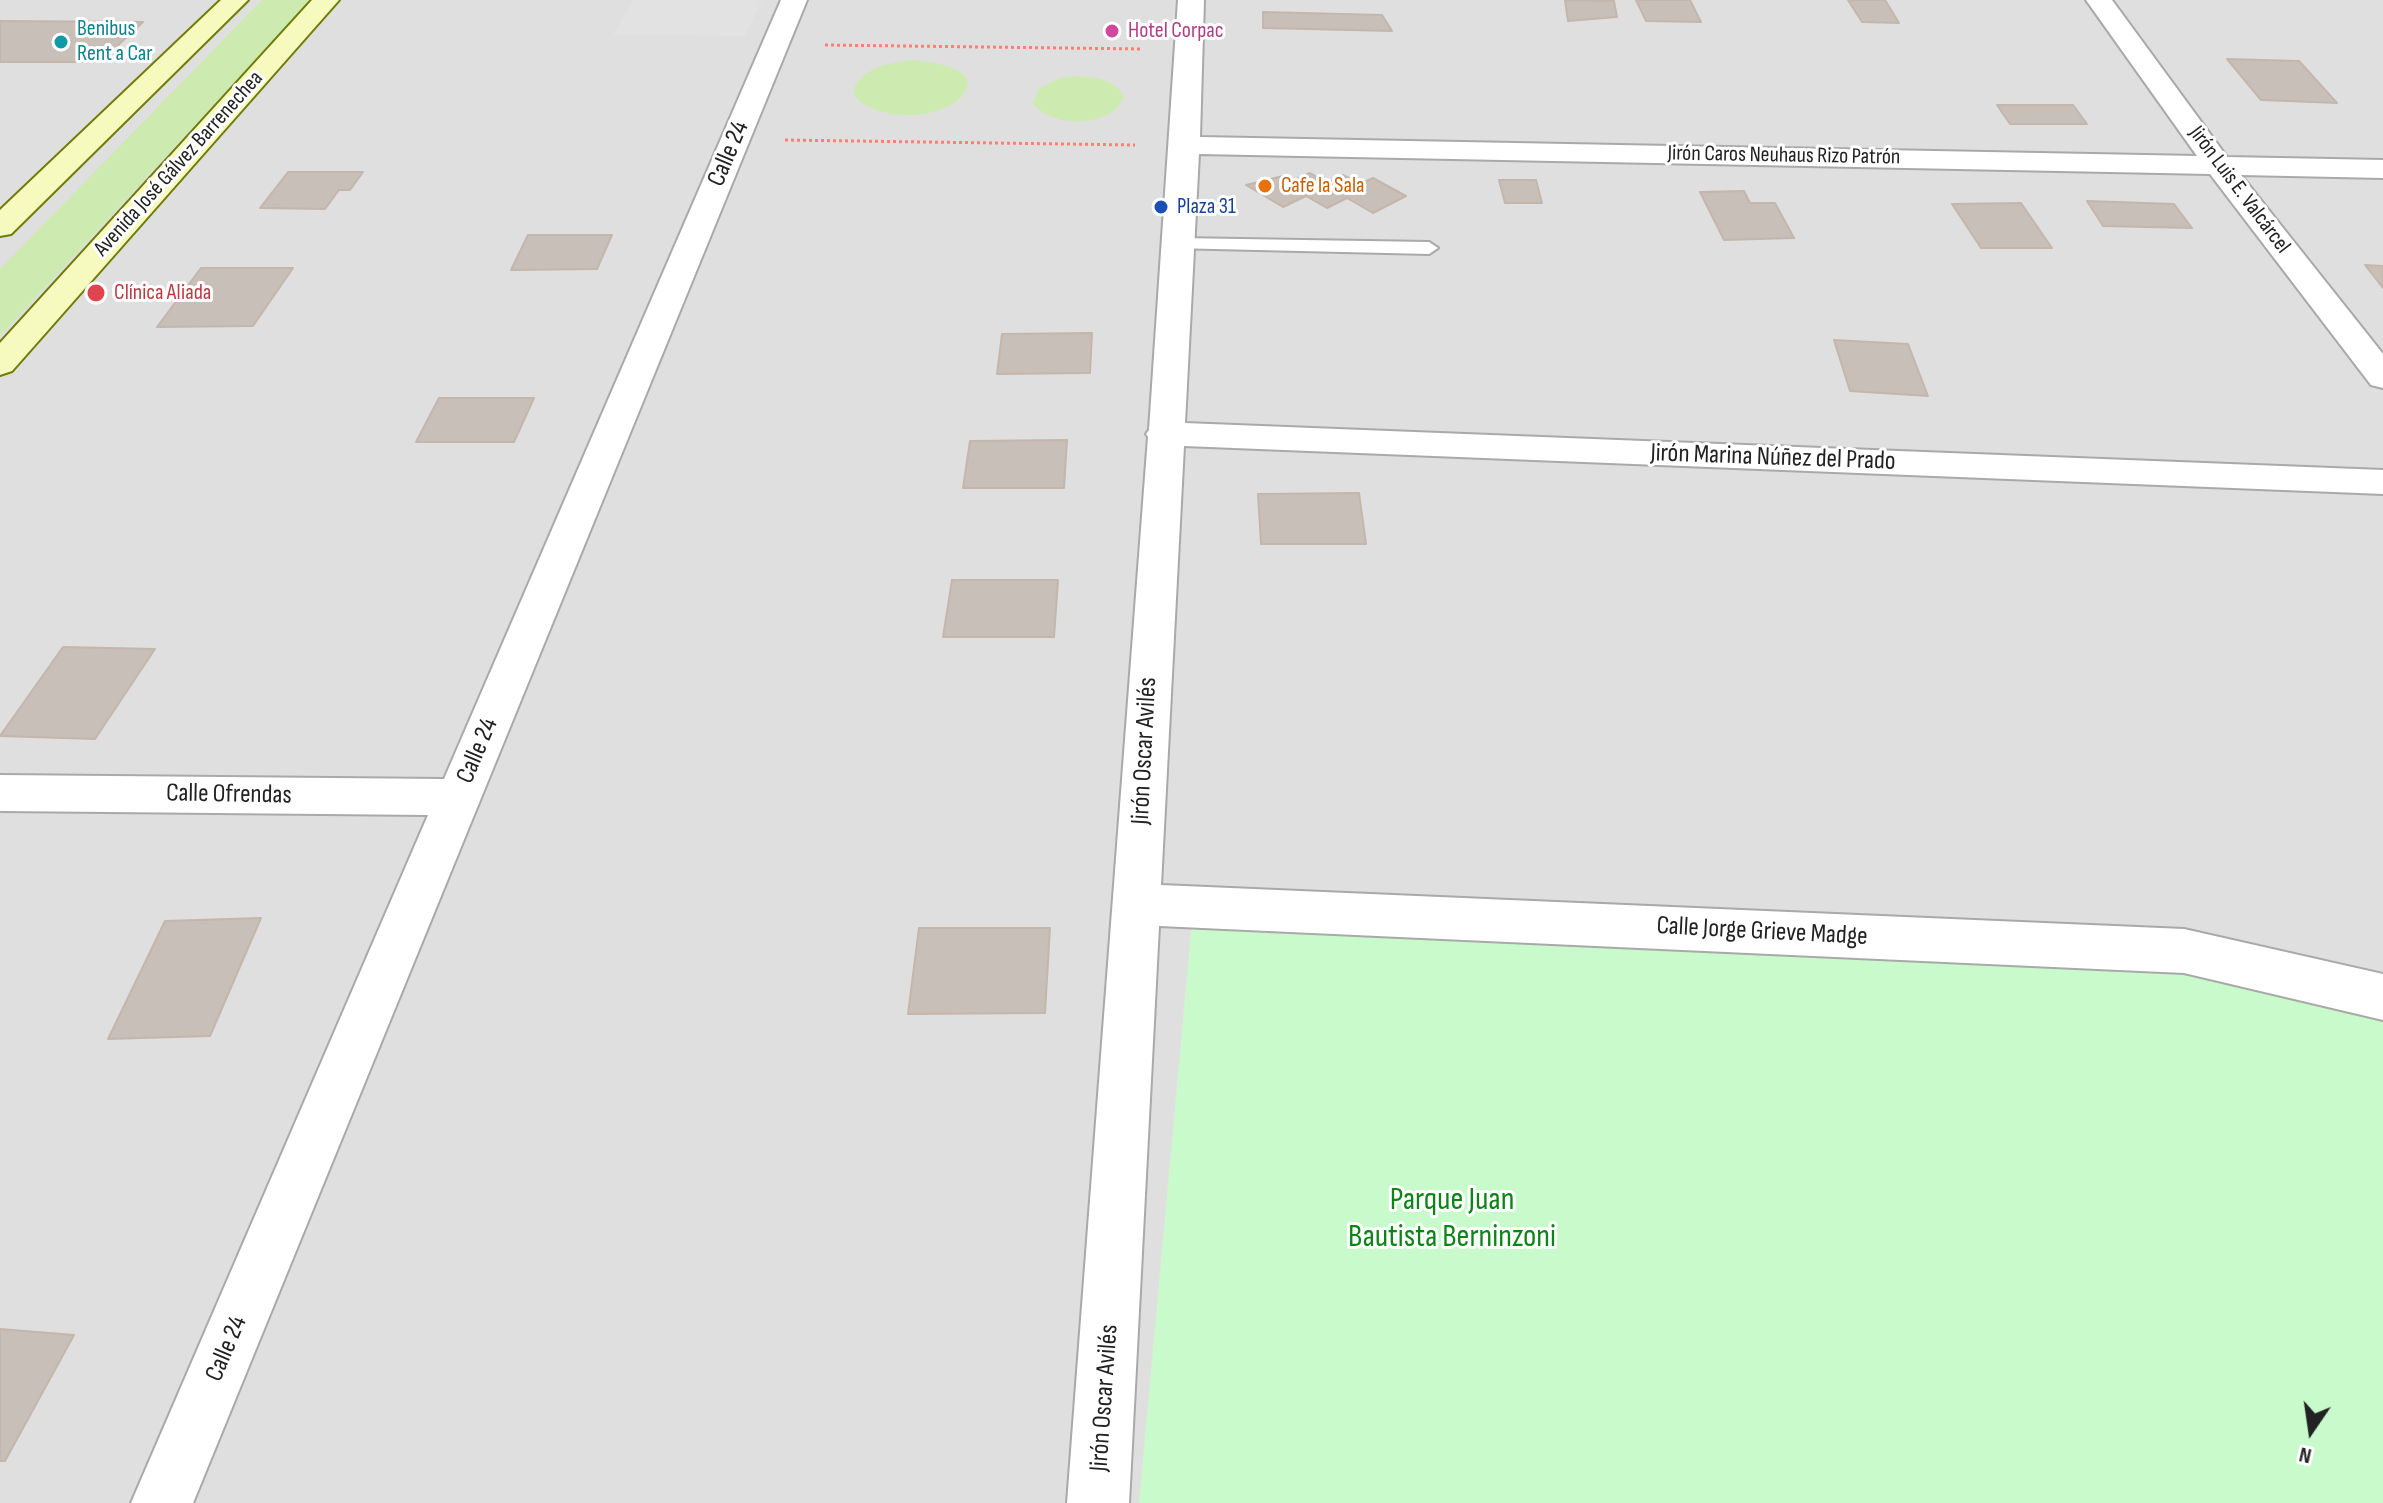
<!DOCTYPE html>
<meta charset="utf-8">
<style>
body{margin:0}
#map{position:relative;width:2383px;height:1503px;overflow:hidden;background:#f2efe9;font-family:"Sofia Sans Condensed",sans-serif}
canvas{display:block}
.north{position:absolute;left:2271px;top:1391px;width:80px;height:80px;-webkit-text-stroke:6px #fff;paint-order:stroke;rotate:193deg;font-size:22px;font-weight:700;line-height:32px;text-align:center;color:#222}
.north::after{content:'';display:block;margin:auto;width:28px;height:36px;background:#222;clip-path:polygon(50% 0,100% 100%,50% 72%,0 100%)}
</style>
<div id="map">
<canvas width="2383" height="1503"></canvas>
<div class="north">N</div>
</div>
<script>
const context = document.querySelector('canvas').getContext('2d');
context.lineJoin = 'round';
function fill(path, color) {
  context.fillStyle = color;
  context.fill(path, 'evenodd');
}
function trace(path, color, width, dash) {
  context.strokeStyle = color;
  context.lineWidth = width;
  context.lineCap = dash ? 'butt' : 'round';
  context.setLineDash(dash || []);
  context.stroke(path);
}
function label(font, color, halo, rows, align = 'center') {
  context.font = font + ' "Sofia Sans Condensed",sans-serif';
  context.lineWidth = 6;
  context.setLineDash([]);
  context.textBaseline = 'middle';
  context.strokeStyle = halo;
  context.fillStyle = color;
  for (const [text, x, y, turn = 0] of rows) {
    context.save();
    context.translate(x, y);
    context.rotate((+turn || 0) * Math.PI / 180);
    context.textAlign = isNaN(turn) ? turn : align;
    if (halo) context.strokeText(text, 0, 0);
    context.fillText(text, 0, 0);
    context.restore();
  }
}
fill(new Path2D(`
 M 0,0 L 2383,0 L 2383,1503 L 0,1503 Z`), '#e0dfdf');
fill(new Path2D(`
 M 262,0 L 310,0 L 0,336 L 0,269 Z
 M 912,60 C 928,61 990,69 960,98 C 936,121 879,121 856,98 L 853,90 C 863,67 889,63 912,60 Z
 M 1074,76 C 1093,77 1116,78 1124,97 C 1113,128 1050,129 1033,103 L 1039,88 L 1060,78 Z`), '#cdebb0');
fill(new Path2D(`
 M 1192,922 L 2193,973 L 2383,1016 L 2383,1503 L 1139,1503 Z`), '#c8facc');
fill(new Path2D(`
 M 634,0 L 762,0 L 745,36 L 613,34 Z`), '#e2e2e2');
const building = new Path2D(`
 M 1565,0 L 1614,1 L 1617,17 L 1568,21 Z
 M 1636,0 L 1690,0 L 1701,22 L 1646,21 Z
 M 1848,0 L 1885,0 L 1899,23 L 1862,22 Z
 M 1263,12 L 1382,15 L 1392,31 L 1263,28 Z
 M 0,21 L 143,22 L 100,62 L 0,62 Z
 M 2227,59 L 2299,61 L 2337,103 L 2261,100 Z
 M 1997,105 L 2073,105 L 2087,124 L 2010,124 Z
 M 288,172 L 363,172 L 350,190 L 339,190 L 325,209 L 260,208 Z
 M 1310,173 L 1327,183 L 1343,175 L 1360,184 L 1373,178 L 1406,196 L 1373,213 L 1347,198 L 1327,208 L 1306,196 L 1283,207 L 1246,185 L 1283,176 L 1292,181 Z
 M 1499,180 L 1536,180 L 1542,203 L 1505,203 Z
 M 1744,191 L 1750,203 L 1775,203 L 1794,238 L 1724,240 L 1700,192 Z
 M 2087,201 L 2174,204 L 2192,228 L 2103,226 Z
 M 2021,203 L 2052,248 L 1981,248 L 1952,204 Z
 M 528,235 L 612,235 L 597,269 L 511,270 Z
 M 2365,265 L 2383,266 L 2383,288 Z
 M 201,268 L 293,268 L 253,326 L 157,327 Z
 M 1092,333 L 1090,373 L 997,374 L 1002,334 Z
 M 1834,340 L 1908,344 L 1928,396 L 1850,391 Z
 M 439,398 L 534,398 L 514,442 L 416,442 Z
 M 1067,440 L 1064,488 L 963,488 L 970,441 Z
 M 1359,493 L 1366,544 L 1261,544 L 1258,494 Z
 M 952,580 L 1058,580 L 1054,637 L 943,637 Z
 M 63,647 L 155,649 L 95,739 L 0,736 Z
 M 261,918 L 210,1036 L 108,1039 L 165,921 Z
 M 919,928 L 1050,928 L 1045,1013 L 908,1014 Z
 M 0,1329 L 74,1335 L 5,1461 L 0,1461 Z`);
fill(building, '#c7bfb8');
trace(building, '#c4b6ab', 2);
const lane = new Path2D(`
 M 1178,238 L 1429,242 L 1438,248 L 1429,254 L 1171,248 L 1169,244 Z`);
const street = new Path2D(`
 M 781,0 L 807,0 L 193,1503 L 131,1503 L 428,815 L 0,811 L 0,775 L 444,779 Z
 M 1178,0 L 1204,0 L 1200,137 L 2197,156 L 2086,0 L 2112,0 L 2227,157 L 2383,160 L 2383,178 L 2241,175 L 2383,354 L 2383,388 L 2371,385 L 2210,174 L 1199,154 L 1185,423 L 2383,470 L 2383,494 L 1184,446 L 1161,885 L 2184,929 L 2383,974 L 2383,1020 L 2184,973 L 1159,926 L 1129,1503 L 1067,1503 L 1148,437 L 1146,434 L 1149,430 Z`);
const secondary = new Path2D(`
 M 221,0 L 248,0 L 11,234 L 0,236 L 0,210 Z
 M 312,0 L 339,0 L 12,371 L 0,375 L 0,343 Z`);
trace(lane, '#a9a9a9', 4);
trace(street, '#a9a9a9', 4);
trace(secondary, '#707d05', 4);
trace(new Path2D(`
 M 825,45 L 1143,49
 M 785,140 L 1135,145`), '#fa8072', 3, [3, 3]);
fill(lane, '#fff');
fill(street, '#fff');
fill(secondary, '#f7fabf');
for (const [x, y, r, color] of [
 [1112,31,8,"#d1479c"],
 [61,42,8,"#0f9aa8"],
 [1265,186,8,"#e8710a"],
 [1161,207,8,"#1a4fb4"],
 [96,293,10,"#e0444e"]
]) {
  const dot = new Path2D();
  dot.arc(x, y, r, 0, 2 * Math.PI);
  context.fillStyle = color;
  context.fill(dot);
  trace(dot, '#fff', 3);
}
label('22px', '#0d838f', '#fff', [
 ["Benibus",77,29],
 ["Rent a Car",77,54]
], 'left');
label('22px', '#b23c85', '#fff', [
 ["Hotel Corpac",1128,31]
], 'left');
label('22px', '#222', '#fff', [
 ["Jirón Caros Neuhaus Rizo Patrón",1784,156,1],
 ["Avenida José Gálvez Barrenechea",179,164,-48],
 ["Jirón Luis E. Valcárcel",2239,190,53]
]);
label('22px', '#c56008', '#fff', [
 ["Cafe la Sala",1281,186]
], 'left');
label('22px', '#164399', '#fff', [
 ["Plaza 31",1177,207]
], 'left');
label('22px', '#be3a42', '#fff', [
 ["Clínica Aliada",114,293]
], 'left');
label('26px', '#222', '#fff', [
 ["Calle 24",729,154,-67],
 ["Jirón Marina Núñez del Prado",1773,458,2],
 ["Calle 24",478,751,-67],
 ["Jirón Oscar Avilés",1145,751,-87],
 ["Calle Ofrendas",229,795,1],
 ["Calle Jorge Grieve Madge",1762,932,3],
 ["Calle 24",227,1349,-67],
 ["Jirón Oscar Avilés",1105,1398,-86]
]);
label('32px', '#0c8416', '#fff', [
 ["Parque Juan",1452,1201],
 ["Bautista Berninzoni",1452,1238]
]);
</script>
